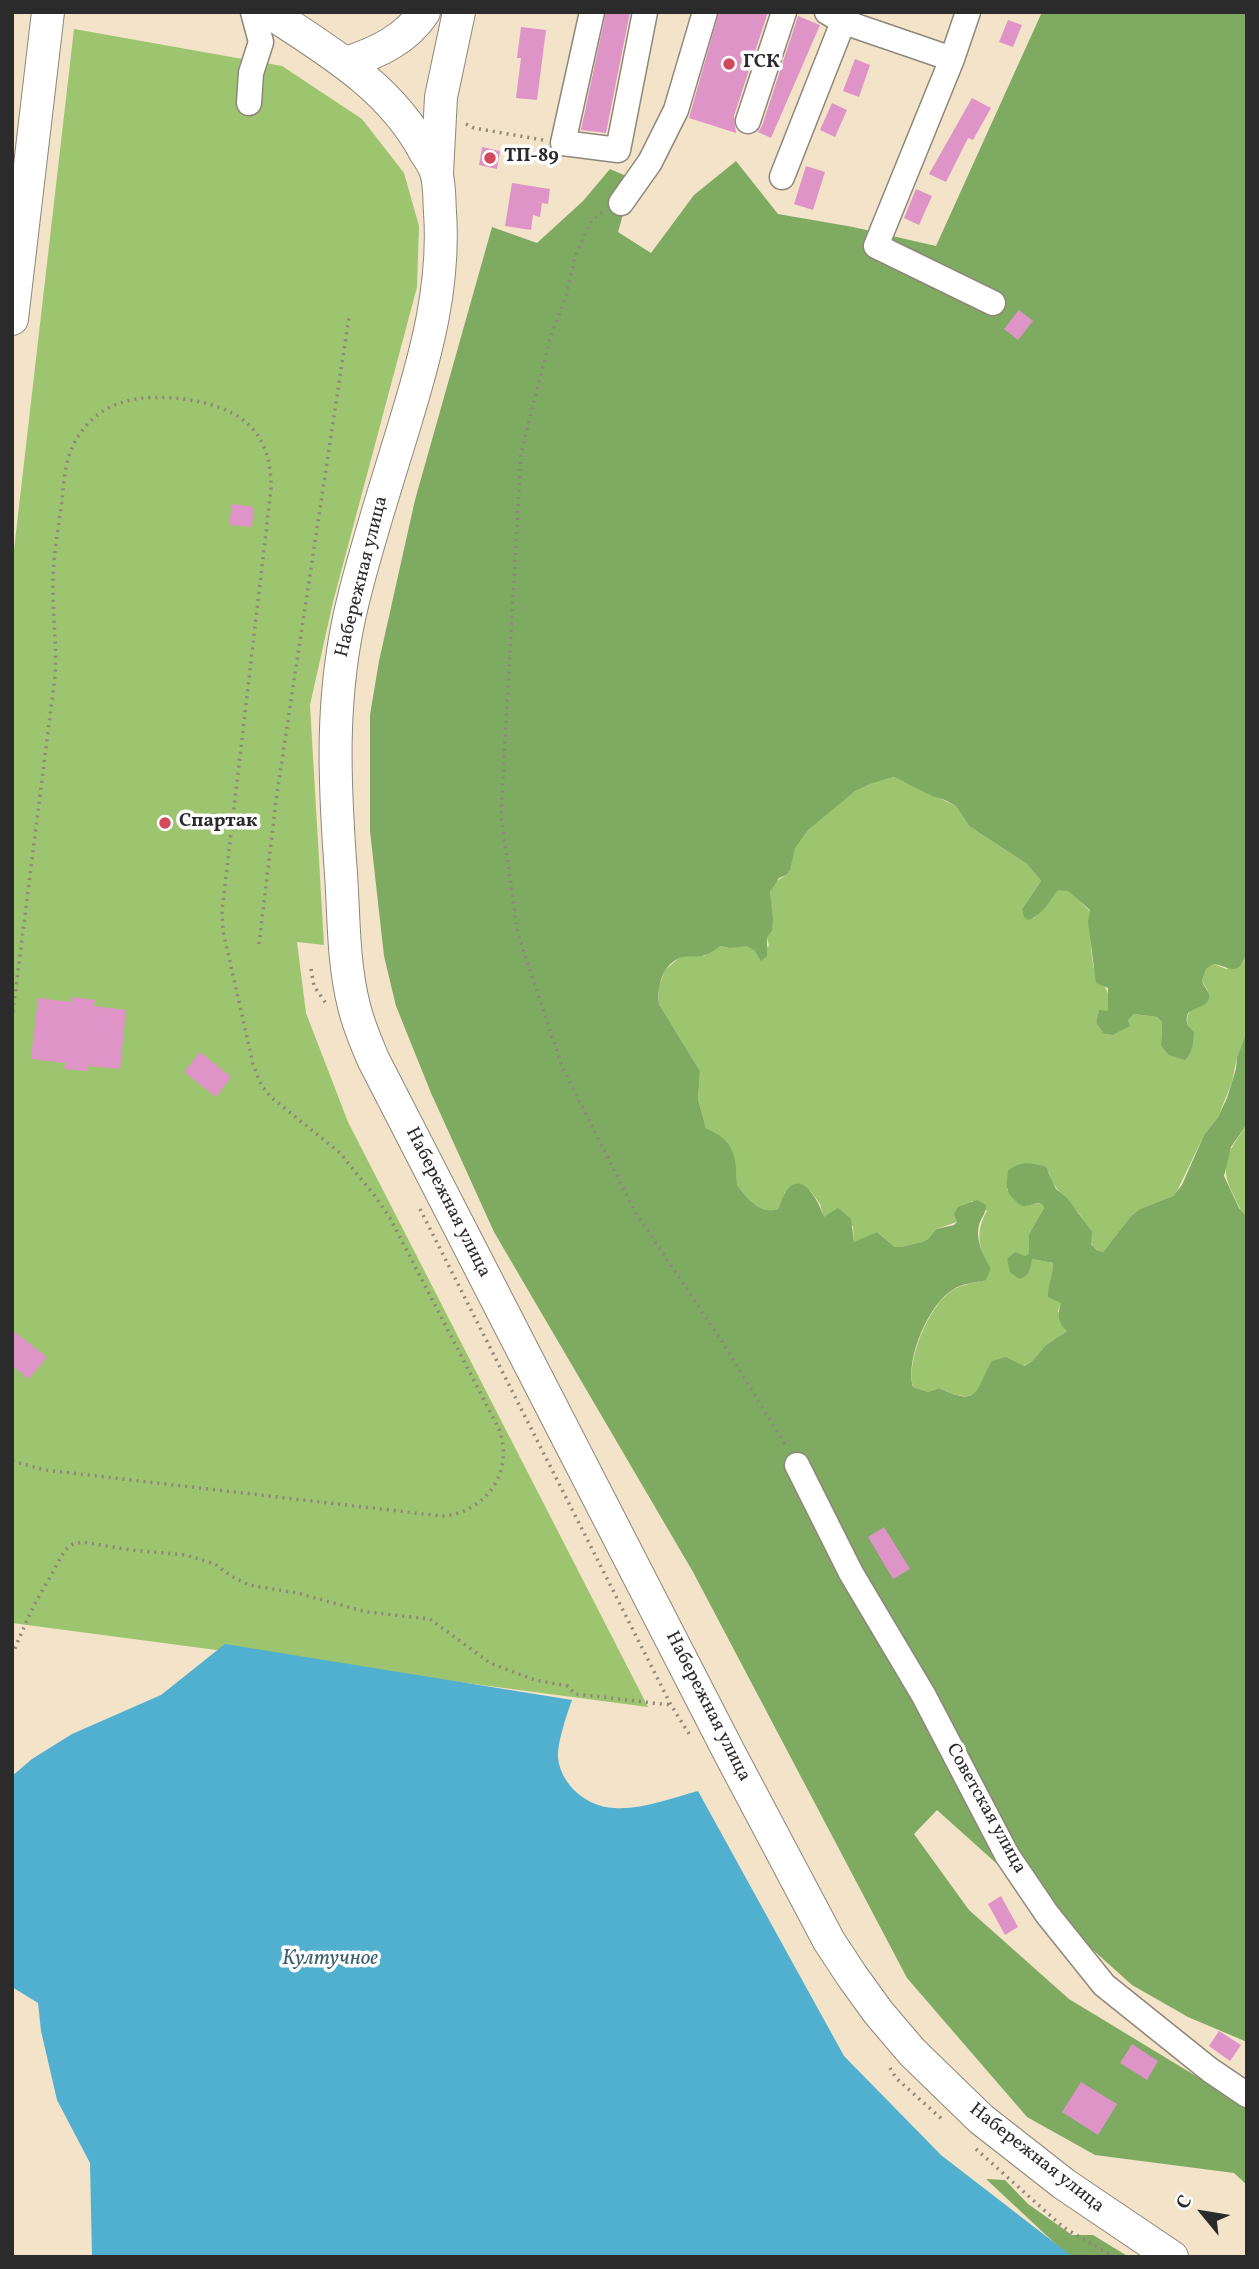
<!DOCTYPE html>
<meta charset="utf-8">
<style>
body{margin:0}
#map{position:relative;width:1259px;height:2269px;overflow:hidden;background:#f3e3c8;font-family:Vollkorn,serif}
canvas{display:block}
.frame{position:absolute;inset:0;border:14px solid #2b2b2b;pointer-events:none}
.north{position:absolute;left:1168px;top:2178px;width:70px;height:70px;-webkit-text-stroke:5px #fff;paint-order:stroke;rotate:300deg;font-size:19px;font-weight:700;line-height:28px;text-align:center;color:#2b2b2b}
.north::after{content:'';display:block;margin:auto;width:24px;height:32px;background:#2b2b2b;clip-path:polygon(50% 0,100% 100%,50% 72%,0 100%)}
</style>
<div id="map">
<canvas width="1259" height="2269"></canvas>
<div class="frame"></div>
<div class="north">С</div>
</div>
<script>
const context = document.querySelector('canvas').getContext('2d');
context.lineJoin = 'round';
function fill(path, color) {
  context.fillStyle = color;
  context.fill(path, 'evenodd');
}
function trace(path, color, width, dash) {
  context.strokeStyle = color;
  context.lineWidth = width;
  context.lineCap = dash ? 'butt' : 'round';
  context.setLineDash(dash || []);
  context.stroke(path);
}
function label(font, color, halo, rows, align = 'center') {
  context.font = font + ' Vollkorn,serif';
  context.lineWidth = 7;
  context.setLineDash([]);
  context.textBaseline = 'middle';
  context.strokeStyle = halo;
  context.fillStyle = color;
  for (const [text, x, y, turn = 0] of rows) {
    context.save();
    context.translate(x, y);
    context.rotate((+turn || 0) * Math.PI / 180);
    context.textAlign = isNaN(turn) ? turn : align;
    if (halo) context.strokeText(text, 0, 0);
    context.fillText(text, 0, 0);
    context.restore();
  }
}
fill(new Path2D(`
 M 74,29 L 282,66 L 362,119 L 404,173 L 419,226 L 417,287 L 333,602 L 310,705 L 324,945 L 297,942 L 306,1013 L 348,1122 L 648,1707 L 12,1623 L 12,567 Z
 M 894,777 L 956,806 L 969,826 L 1027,864 L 1041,881 L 1022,909 L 1034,918 L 1058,890 L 1068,890 L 1090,911 C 1089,918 1091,965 1095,971 C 1104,991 1111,985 1108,1011 L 1099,1011 L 1096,1023 L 1104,1034 L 1113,1035 L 1129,1026 L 1128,1020 L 1134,1014 L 1157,1017 L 1162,1022 L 1161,1046 L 1165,1050 L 1189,1028 C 1182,1012 1198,1003 1208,991 L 1202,981 L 1206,969 L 1214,964 L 1226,969 L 1243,962 L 1247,953 L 1247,1031 L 1237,1057 L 1232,1082 L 1218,1117 L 1204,1135 L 1177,1191 L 1173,1196 L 1140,1209 L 1131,1216 L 1103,1252 C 1086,1247 1091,1233 1084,1221 C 1074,1203 1053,1192 1049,1172 L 1008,1171 L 1007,1190 L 1026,1206 L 1032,1203 L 1042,1204 L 1044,1208 L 1029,1234 L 1029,1253 L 1025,1256 L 1011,1255 L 1053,1263 L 1061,1303 L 1058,1311 L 1067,1331 L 1046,1345 L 1032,1361 L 1023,1366 L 1006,1357 C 1000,1363 990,1369 985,1376 C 980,1383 985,1380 981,1387 C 971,1403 952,1394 939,1388 L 928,1392 L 913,1387 C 906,1361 928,1308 950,1292 C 959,1285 970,1284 981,1281 L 991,1268 C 978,1249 975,1231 987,1211 L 972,1201 L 957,1217 L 957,1222 L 936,1229 L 928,1239 L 922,1242 L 901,1247 L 895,1247 L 877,1232 L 854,1243 L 853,1226 L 824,1218 L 820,1204 L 810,1190 L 785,1192 L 778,1209 C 760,1215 747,1198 737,1185 C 736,1159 732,1139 706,1128 L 698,1099 L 700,1071 L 659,1004 L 659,986 L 665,970 L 678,959 L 685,956 L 704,956 L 720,946 L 730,948 L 747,945 L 755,951 L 769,946 L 767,938 C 777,922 766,907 771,890 C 774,879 784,879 789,871 C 792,864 791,856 794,850 C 802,830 839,800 857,790 C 869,783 881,781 894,777 Z
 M 1247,1124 L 1247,1217 C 1240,1211 1237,1202 1233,1194 C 1217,1162 1230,1151 1247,1124 Z`), '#9dc46f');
fill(new Path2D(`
 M 1042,12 L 1247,12 L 1247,953 C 1237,977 1233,968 1214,964 L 1206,969 L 1202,981 C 1203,985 1206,988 1208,992 C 1214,1005 1195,1007 1188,1013 C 1185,1022 1187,1026 1194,1032 C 1193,1044 1193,1052 1185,1060 L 1169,1055 L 1161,1046 L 1162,1022 L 1157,1017 L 1134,1014 L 1128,1020 L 1130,1026 L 1113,1035 L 1104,1034 L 1096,1023 L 1099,1010 L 1108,1011 L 1108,988 L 1096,983 L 1088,922 L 1090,910 L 1068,891 L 1058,890 C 1050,900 1042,916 1028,920 L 1024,917 L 1022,909 L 1041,881 L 1027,864 L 969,826 L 956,806 L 945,800 L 932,796 L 894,777 L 870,784 L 855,791 L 808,830 L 795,848 L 790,870 L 786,875 L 779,878 L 770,892 L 773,920 L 772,930 L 767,938 L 767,956 L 761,961 L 755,951 L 747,946 L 730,948 L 720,946 C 716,949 710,954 705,955 C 698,958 690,955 683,957 C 662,963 657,986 659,1004 L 700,1071 L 698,1099 L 706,1128 C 735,1141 736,1156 737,1185 C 747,1198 760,1215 778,1209 C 781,1202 783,1194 788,1189 C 804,1170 820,1205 824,1217 L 838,1208 L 851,1219 L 854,1242 L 877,1232 L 895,1247 L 901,1247 L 922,1242 L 928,1239 L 936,1229 L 954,1225 L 957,1222 L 954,1214 L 958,1207 L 977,1200 L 986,1205 C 986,1213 983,1215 980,1222 C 974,1237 983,1256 991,1268 L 986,1280 C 976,1283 963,1283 954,1289 C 929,1303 905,1359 913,1387 L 928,1392 L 939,1388 C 980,1408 975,1390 992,1361 L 1006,1357 L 1024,1366 L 1032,1361 L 1046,1345 L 1067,1331 C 1058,1323 1057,1315 1061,1303 L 1048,1297 C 1047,1285 1054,1275 1053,1263 L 1032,1259 C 1030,1269 1030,1276 1019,1279 L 1010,1272 L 1007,1259 L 1015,1252 L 1025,1256 L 1029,1253 L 1029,1234 L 1044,1208 L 1042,1204 C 1034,1202 1033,1205 1026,1206 C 1022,1207 1019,1204 1016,1201 C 1005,1192 1006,1184 1008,1171 C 1020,1160 1032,1163 1046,1167 L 1056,1189 L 1068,1199 L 1092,1232 L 1091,1244 L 1097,1250 L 1103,1252 L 1131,1216 L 1140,1209 L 1173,1196 L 1182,1185 L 1204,1135 L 1218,1117 L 1227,1098 L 1236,1069 L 1237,1057 L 1247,1031 L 1247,1124 L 1231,1147 L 1224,1176 L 1239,1208 L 1247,1217 L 1247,2042 L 1188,2017 L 1132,1985 L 937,1810 L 914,1834 L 969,1910 L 1069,1999 L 1247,2107 L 1247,2185 L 1234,2173 L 1095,2155 L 1027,2117 L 907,1978 L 693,1572 L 494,1232 L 431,1093 L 396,1006 L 384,956 L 370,831 L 370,715 L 379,661 L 415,500 L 492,227 L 537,243 L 583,201 L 610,169 L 633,179 L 618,232 L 651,253 L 694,195 L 736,161 L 778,214 L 853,227 L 936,246 Z
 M 986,2179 L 1005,2180 L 1028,2204 L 1072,2235 L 1093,2235 L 1129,2257 L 1073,2257 L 1061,2249 Z`), '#7eaa62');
fill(new Path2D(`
 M 225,1644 L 572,1700 C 567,1714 557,1743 558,1758 C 561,1785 587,1807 614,1808 C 641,1810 672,1798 698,1791 L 844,2056 L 941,2155 L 1073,2257 L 92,2257 L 90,2163 L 57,2100 L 41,2031 L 38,2003 L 12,1987 L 12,1776 L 32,1759 L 72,1734 L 161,1695 Z`), '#51b0d0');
fill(new Path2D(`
 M 606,12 L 630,12 L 606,133 L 581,130 Z
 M 719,12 L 768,12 L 734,116 L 736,133 L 689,118 Z
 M 798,16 L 820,25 L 771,138 L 758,132 L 762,126 Z
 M 1008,20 L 1022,25 L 1013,47 L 999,42 Z
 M 521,27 L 546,30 L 537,100 L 516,98 L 521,58 L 517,58 Z
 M 855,59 L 870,65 L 859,97 L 843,91 Z
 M 972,98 L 991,108 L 973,140 L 968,138 L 946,182 L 929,174 Z
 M 832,103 L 847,110 L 835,137 L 820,130 Z
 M 482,147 L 500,151 L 497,169 L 479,165 Z
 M 806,166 L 825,172 L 813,210 L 794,204 Z
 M 512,183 L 550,189 L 548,204 L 542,203 L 540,217 L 533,215 L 531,230 L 505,226 Z
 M 916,189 L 932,196 L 919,225 L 904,218 Z
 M 1019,310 L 1033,321 L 1018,340 L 1004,329 Z
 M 232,504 L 254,507 L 252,527 L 229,525 Z
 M 72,997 L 95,1000 L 94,1006 L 126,1010 L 120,1069 L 87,1066 L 87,1071 L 64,1069 L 65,1063 L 31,1059 L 38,998 L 71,1002 Z
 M 200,1052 L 231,1077 L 216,1097 L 184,1072 Z
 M 12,1330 L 47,1357 L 29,1379 L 12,1366 Z
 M 884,1527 L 910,1569 L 893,1579 L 868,1537 Z
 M 1001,1896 L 1018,1927 L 1005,1935 L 988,1904 Z
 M 1219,2031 L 1241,2045 L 1230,2061 L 1209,2046 Z
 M 1132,2044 L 1158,2061 L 1147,2080 L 1120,2063 Z
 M 1081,2082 L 1117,2104 L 1098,2135 L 1062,2112 Z`), '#de94c7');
const minor = new Path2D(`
 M 592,12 L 563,143 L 618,150 L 645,12
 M 827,12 L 844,22 L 952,59
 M 968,12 L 952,59 L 876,246 L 993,303
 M 249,103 L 251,73 L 261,42 L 253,12
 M 748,121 L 784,12
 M 782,177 L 847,12
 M 621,203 L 650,162 L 676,110 L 705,12
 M 797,1465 L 851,1573 L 924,1696 L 1007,1855 L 1047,1914 L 1104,1985 L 1210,2070 L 1247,2095`);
const major = new Path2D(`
 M 269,12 C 328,51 391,87 425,152 C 429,158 434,165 436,172 C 440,184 439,199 440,212 C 445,284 427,351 406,420 C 388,480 368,540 353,601 C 330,694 334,780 341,874 C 344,918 343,963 354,1006 C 358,1024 366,1042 373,1059 L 730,1754 L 829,1941 L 852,1976 L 878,2012 L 912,2052 L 981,2119 L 1064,2184 L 1172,2257
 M 346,63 C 376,53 406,40 424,12
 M 437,173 L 441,97 L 459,12
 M 12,319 L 48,12`);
trace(minor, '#8f877a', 27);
trace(major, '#8f877a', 34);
trace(new Path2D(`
 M 466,124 L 474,128 L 543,140
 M 602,212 L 590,223 L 575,257 L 566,296 L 550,339 L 521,453 L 501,815 L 518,934 L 562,1066 L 635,1212 L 723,1343 L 787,1448
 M 259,944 L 277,793 L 349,317
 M 311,969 L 314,986 L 327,1005
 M 12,1019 L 55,676 C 57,647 53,620 53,591 C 52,562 58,531 62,501 C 64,480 65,459 76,440 C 100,399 140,394 183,399 C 238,406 272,429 271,489 L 222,911 L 223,931 L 253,1064 L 261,1085 L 272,1098 L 340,1153 L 375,1196 L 390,1218 L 499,1429 C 515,1472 485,1514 441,1516 L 45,1470 L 12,1461
 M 420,1209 L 671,1705 L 691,1737
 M 12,1655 L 31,1611 L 65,1550 L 73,1544 L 83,1542 L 131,1550 L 186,1555 L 215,1564 L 231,1576 L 249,1585 L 297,1593 L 367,1612 L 430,1619 L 490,1663 L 535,1680 L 568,1686 L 575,1694 L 671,1705
 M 890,2068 L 896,2078 L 944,2121
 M 976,2149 L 1063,2227 L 1114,2257`), '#8f877a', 3.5, [2, 5]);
trace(minor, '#fff', 24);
trace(major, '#fff', 32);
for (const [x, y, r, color] of [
 [729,64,7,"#d1495b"],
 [490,158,7,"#d1495b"],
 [165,823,7,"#d1495b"]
]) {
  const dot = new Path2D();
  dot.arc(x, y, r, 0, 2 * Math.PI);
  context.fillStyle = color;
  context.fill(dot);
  trace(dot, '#fff', 2.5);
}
label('bold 19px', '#2b2b2b', '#fff', [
 ["ГСК",743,64],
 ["ТП-89",504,158],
 ["Спартак",179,823]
], 'left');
label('19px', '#2b2b2b', '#fff', [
 ["Набережная улица",363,577,-76],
 ["Набережная улица",447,1203,63],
 ["Набережная улица",707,1707,63],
 ["Советская улица",985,1809,61],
 ["Набережная улица",1036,2159,38]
]);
label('italic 21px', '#3a606d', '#fff', [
 ["Култучное",330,1960]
]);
</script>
